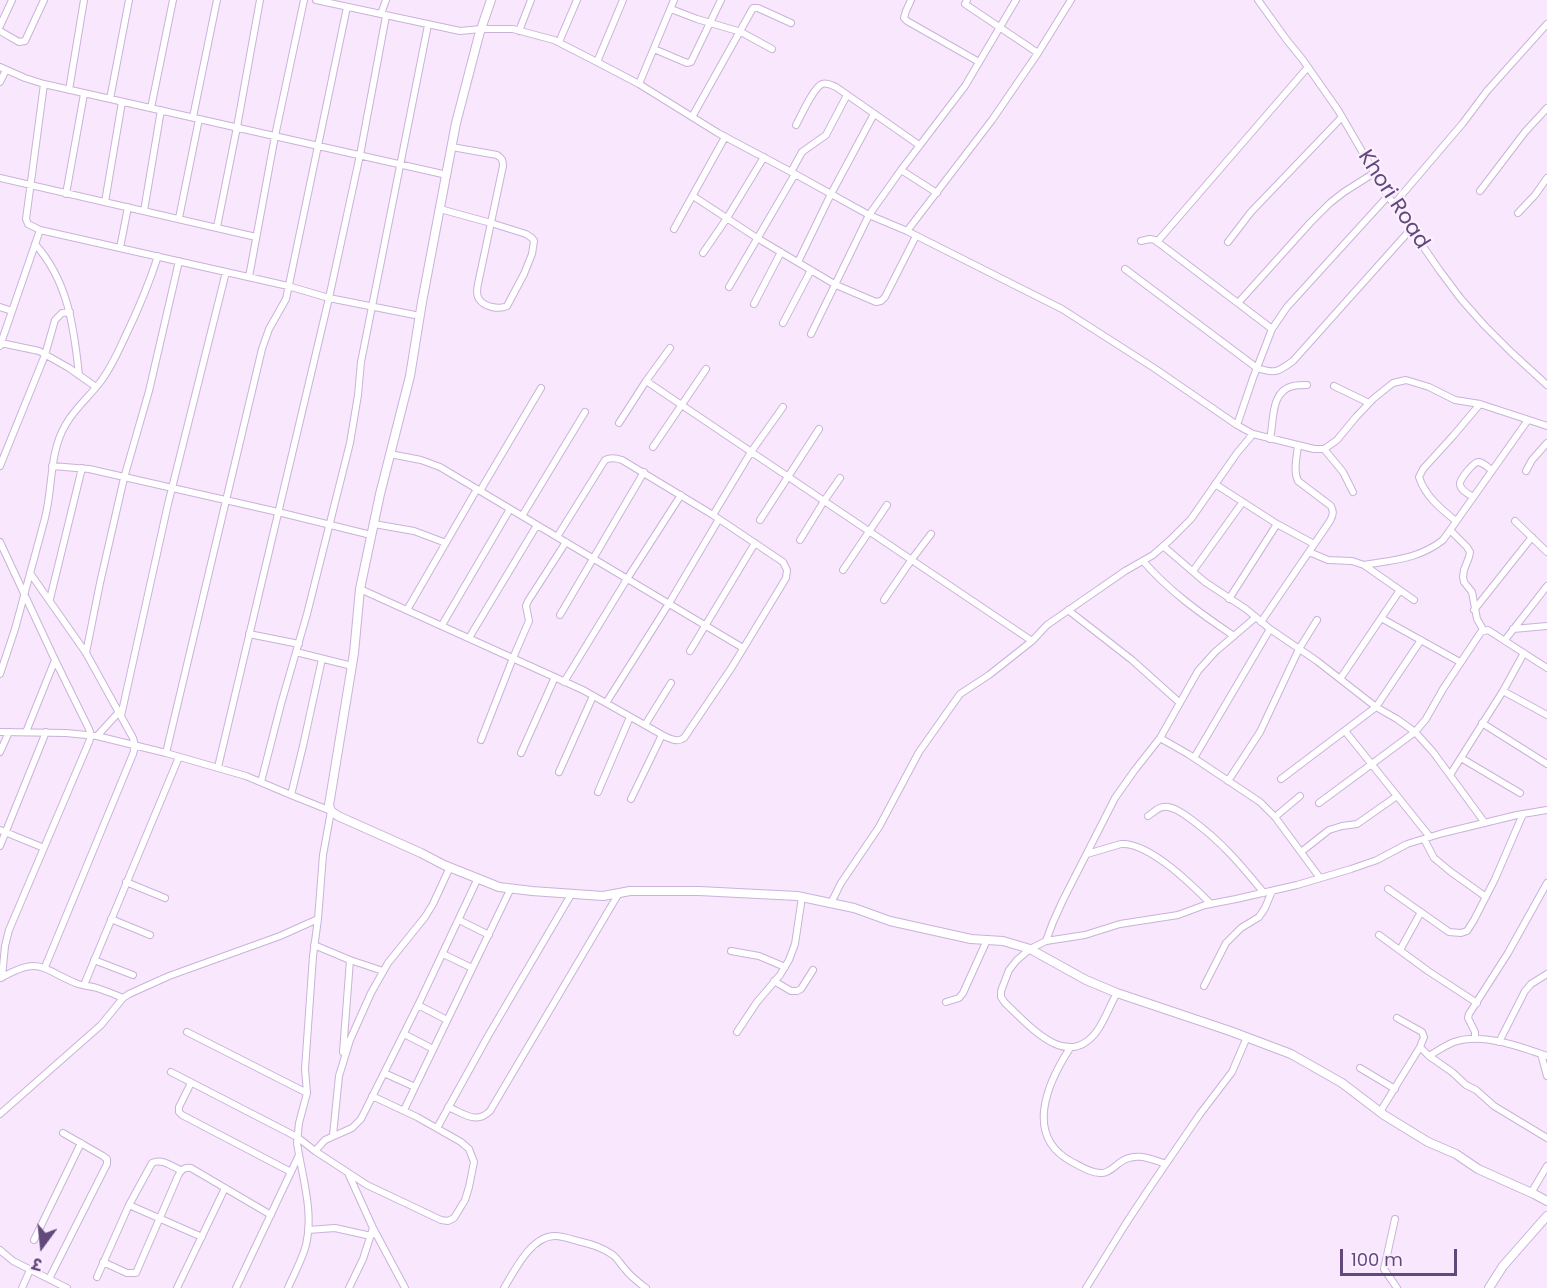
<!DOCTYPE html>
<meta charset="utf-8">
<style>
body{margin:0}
#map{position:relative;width:1547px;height:1288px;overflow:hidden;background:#f9e7fe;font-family:Poppins,"Noto Sans Devanagari",sans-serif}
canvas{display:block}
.north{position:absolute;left:12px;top:1216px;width:60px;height:60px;-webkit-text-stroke:4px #fbefff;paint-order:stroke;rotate:195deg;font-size:16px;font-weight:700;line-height:24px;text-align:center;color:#62487b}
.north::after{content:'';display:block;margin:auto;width:21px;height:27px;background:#62487b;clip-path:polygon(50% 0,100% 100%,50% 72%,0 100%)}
.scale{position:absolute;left:1340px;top:1249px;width:117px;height:27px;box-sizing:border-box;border:3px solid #62487b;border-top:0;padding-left:8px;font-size:18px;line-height:21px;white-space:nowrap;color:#62487b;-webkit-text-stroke:4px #fbefff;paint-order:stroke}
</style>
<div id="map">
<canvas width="1547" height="1288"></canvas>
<div class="north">उ</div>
<div class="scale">100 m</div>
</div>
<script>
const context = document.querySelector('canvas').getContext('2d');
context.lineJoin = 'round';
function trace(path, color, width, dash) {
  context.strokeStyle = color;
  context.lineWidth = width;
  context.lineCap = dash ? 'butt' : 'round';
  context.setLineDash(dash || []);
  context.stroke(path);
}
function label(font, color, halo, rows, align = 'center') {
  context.font = font + ' Poppins,sans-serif';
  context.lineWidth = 5;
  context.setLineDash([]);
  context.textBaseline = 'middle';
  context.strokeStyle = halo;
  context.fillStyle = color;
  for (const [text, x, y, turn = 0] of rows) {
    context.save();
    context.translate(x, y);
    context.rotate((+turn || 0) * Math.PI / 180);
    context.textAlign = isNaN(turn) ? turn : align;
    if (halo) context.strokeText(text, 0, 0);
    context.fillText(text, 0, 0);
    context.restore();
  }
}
const minor = new Path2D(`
 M 316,0 L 460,31 L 481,29 L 513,29 L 554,40 L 597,62 L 639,84 L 718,133 L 795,174 L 869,215 L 907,231 L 1062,309 L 1154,368 L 1237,425 L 1253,434
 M 911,0 L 906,11 L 904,18 L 907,21 L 979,62
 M 967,0 L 965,4 L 1038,53
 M 1258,0 L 1286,39 L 1303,60 L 1338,110 L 1388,196 L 1440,271 L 1461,299 L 1484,325 L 1511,352 L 1547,385
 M 671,9 L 697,19 L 741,32 L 772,49
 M 381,14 L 386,0
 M 0,26 L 12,0
 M 0,31 L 19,42 L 25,41 L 44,0
 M 519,31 L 531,0
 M 559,42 L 577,0
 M 654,49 L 687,63 L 691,62 L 721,0
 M 597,62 L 623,0
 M 0,67 L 25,78 L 44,84 L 447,175
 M 0,82 L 6,70
 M 44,84 L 26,219 L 28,224 L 40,230 L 288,286 L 329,298 L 420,316
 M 639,84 L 674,0
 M 69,90 L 84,0
 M 110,99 L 129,0
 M 151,108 L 173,0
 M 193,117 L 217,0
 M 692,117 L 753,8 L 758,8 L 791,23
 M 796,125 C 801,116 813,88 822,84 C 827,82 831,85 836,87 L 919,145
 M 901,170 L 937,193
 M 791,172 L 802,152 L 826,135 L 847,95
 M 0,178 L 256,237
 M 1480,191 L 1525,132 L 1547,108
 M 66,194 L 84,94
 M 693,196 L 757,238 L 836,285 L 876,302 L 881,301 L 885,297 L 916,236
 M 105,202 L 122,102
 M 1394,204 L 1463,123 L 1487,91 L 1547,24
 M 440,209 L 491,223 L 526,234 L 532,238 L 534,241 L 532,254 L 524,274 L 507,306 C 499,310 484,307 479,299 C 476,295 477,289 478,284 L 503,166 C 503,160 502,158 497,155 L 452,147
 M 144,211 L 161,110
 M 1518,213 L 1535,195 L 1547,178
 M 179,218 L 199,119
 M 217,227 L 237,127 L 260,0
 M 674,229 L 725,137
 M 907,231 L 992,120 L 1038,53 L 1071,0
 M 1141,241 L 1150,239 L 1155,240 L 1272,329
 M 1157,242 L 1308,67
 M 1228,242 L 1251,212 L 1342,117
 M 35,244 C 68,281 74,327 79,375
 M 120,248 L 128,207
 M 703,253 L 727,218 L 764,157
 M 798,262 L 831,194 L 874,114
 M 1125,269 L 1257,368 C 1275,374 1278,372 1293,361 L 1411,229
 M 249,277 L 275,136 L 304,0
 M 729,287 L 795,174
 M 1238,303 L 1310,223 L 1330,203 L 1344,192 L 1374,173
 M 754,304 L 781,252
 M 0,307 L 12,311
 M 783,323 L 811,270
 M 811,334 L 869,215 L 901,170 L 965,86 L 1016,0
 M 1,343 L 39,351 L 69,368 L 96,387
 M 0,346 L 40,230
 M 646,381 L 1032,641
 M 1334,386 L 1369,403
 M 619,423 L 646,381 L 670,348
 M 1237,425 L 1253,378 L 1272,329 L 1287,307 L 1388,196
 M 1270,439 C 1274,422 1270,391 1293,386 C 1297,385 1302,385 1307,385
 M 653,447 L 706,369
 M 1324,449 L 1343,472 L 1353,492
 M 390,454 L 421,460 L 440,467 L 743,648
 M 0,466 L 45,355 L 55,320 L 62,313 L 70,312
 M 52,466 L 89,469 L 278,512 L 371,535
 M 1526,471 L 1532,460 L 1547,443
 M 1215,484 L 1277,524 L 1314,544
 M 480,491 L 541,388
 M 1473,497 C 1468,494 1459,489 1460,483 C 1461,478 1474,461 1479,462 C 1483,463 1489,468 1492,471
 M 713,515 L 751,452 L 783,407
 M 522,516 L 585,412
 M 760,520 L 819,429
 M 1456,521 C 1441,509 1425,496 1419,477 L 1423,469 L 1453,436 L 1480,404
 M 1515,521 L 1547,552
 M 374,524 L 414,531 L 446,543
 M 1450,530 L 1467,547 L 1470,552 L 1469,557 L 1464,570 L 1463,577 L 1464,582 L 1472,592 L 1477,619 L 1484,631
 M 800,540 L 824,501 L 840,478
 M 0,542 L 55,660 L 89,729 L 91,735 L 89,742 L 9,930 L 5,946 L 2,977
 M 1163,546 L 1205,582 L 1246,609 L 1270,629 L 1317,661 L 1376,707 L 1397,719 L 1415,732 L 1433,752 L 1485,823
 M 1309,552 L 1328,560 L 1352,561 L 1364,565 L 1414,600
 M 1143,561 C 1169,591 1201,614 1234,636
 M 1364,565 C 1393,560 1419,559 1443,540 L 1528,420
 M 843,570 L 887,505
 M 1193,571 L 1242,503
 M 30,573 L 86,653 L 133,738 L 135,746 L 133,754 L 45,967
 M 360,589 L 583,690 L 666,737 C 673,740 678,742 684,738 L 732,667 L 786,578 L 787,570 L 783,562 L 713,515 L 622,460 C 616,458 611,457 605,460 L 557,537
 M 50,599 L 82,468
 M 1229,599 L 1277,524
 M 884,600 L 912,559 L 931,534
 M 407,610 L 477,489
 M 1068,610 L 1132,660 L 1180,703
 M 1474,610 L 1532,537
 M 560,615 L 644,472
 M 1381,618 L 1460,662
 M 1261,622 L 1330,521 C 1333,515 1334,512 1331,506 L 1298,481 C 1293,470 1297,457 1298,445
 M 442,625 L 510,509
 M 1513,629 L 1547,626
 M 249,634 L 299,644
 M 469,638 L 537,525
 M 1505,640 L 1547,586
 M 690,651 L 755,543
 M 296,652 L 352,666
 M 86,653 L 100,583 L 124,478 L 149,391 L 179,261
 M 0,674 L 15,629 L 45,518 C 53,487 49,452 66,424 C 75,408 90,396 101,381 C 111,368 118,352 125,337 C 138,310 149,284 158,256
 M 1340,679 L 1400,590
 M 564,682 L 627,579 L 681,495
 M 1503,691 L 1524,653
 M 606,703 L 668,605 L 719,519
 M 121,716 L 168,504 L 226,272
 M 1482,723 L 1547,764
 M 645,725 L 671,683
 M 1345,731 L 1430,837
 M 0,732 L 66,733 L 97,736 L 166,753 L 246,776 L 291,795 L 331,811 L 323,855 L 318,919 L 313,956 L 305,1069 L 307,1093 L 299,1123 L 297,1143 C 302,1176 314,1212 306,1245 C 302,1260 294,1274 288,1288
 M 26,732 L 55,660
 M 97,736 L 119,712
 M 1160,738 L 1188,754 L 1260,802 L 1275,817 L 1320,878
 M 481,740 L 513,658 L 529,621 L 526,606 L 528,601 L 566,542
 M 0,752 L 9,732
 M 166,753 L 262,349 L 269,329 L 286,299 L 347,7
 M 521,753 L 555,677
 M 1194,758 L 1270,629
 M 1461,758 L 1520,793
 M 218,767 L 329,298 L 360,155 L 386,16
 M 559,772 L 593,696
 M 1450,775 L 1503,691 L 1547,715
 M 1281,779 L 1376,707 L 1421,640
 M 1228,781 L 1260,732 L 1299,649 L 1317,620
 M 261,782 L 281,704 L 307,614 L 350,443 L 358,395 L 361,362 L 428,25
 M 598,792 L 630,717
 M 291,795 L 303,746 L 322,659
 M 631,799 L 662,735
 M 1319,803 L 1415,732 L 1426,719 L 1443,689 L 1481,632 L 1488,630 L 1547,668
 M 1148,816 C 1154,812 1160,805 1168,807 C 1177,808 1185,815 1192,820 C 1222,842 1241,865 1264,893
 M 1275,817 L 1300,796
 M 0,830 L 44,848
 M 1424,839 L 1434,858 L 1451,872 L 1486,897
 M 0,846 L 46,732
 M 1301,852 L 1329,830 L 1342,826 L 1357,824 L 1397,796
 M 1087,854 L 1121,844 C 1149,842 1192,885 1211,904
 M 126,882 L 165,898
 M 1388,889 L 1449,932 L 1461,933 L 1467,931 L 1474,920 L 1495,879 L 1523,814
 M 831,903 L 841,883 L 879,827 L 919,752 L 960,694 L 989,675 L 1032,641 L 1047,625 L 1125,571 L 1153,555 L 1170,540 L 1191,519 L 1237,453 L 1253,434 L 1314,449 L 1324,449 L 1330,445 L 1337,440 L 1356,417 L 1373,399 L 1393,383 L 1406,380 L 1429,387 L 1455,400 L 1480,404 L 1547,426
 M 111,919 L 150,935
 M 459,920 L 489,935
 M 1379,935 L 1428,971 L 1477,1003
 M 1046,941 L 1053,922 L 1063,900 L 1115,798 L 1134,771 L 1160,738 L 1198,671 L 1215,652 L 1256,617
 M 314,945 L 350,960 L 383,971
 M 1400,950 L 1421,912
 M 731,951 L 759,956 L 785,967
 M 443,954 L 472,968
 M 94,960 L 133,975
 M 1,978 C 41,955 42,970 78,984 C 84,986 91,986 97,988 C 106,991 114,994 123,998
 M 774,981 L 791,991 L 797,991 L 801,989 L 813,970
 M 84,985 L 179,757
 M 1204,986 L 1226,943 L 1241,928 L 1259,917 L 1265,908 L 1272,891
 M 1117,993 C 1110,1005 1105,1020 1097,1031 C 1067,1072 1029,1025 1005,1003 L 1001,997 L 1001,991 L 1009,970 L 1017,960 L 1030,949 L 1046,941 L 1085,935 L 1120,924 L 1178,915 L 1205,905 L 1236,899 L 1297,885 L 1351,869 L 1377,860 L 1407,844 L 1443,833 L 1517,815 L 1547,810
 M 946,1002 L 959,998 L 963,993 L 987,940
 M 418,1005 L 447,1020
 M 1397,1018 L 1422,1032 L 1424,1037 L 1420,1047
 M 187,1032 L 307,1093
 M 737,1032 L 757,1002 L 780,975 L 789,960 L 795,944 L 802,897
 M 404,1034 L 433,1049
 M 1475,1038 L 1475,1032 L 1468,1018 L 1469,1014 L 1508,953 L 1547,883
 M 1499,1042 L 1525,991 L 1531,984 L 1547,974
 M 1070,1048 C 1048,1082 1023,1136 1072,1162 C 1080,1166 1092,1174 1102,1173 C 1108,1173 1113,1168 1118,1164 C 1133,1151 1149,1158 1166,1164
 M 343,1052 L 350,960
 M 1541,1054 L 1547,1076
 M 1429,1056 L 1452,1072 L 1466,1085 L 1476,1090 L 1494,1106 L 1547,1138
 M 1360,1068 L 1395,1089
 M 171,1072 L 297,1137 L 315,1151 L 367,1185 L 441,1220 L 448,1221 L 454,1218 L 465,1200 L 469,1187 L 474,1162 L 469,1149 L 461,1142 L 417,1117 L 372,1096
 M 384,1073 L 415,1087
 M 191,1083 L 179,1107 L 179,1112 L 182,1115 L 291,1172
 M 448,1107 C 463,1113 476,1125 490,1111 L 619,893
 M 404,1110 L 511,888
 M 1380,1112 L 1420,1047 L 1429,1056 C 1437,1051 1446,1045 1454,1042 C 1482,1032 1521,1047 1547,1056
 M 0,1114 L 101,1025 L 123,998 L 129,994 L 169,976 L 280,936 L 318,919
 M 437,1128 L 488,1036 L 572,893
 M 333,1135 L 339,1076 L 350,1040 L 371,993 L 388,963 L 425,917 L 433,904 L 450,867
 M 315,1151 L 325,1140 L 352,1128 L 361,1119 L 420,1001 L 478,878
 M 349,1175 L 373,1228 L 405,1288
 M 1531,1193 L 1547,1166
 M 129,1205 L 202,1237
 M 1395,1219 L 1384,1269 L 1397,1288
 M 308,1230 L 335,1228 L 371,1236
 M 34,1240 L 81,1143
 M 0,1250 L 13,1261 L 67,1288
 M 103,1262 L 127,1273 L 136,1273 L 178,1176 C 181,1170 184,1167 191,1168 L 271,1215
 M 97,1277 L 129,1205 L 152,1163 C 162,1158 171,1166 180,1170
 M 49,1279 L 107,1164 L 107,1159 L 103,1156 L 63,1133
 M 22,1288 L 30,1270
 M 177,1288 L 225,1188
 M 236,1288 L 299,1155
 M 349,1288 L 363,1259 L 373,1228
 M 504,1288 C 515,1270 531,1236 555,1236 C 562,1236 571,1239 578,1241 C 590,1244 602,1247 613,1255 C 618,1259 621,1265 625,1269 C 631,1277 638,1282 646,1288
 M 1086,1288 L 1125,1225 L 1146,1193 L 1200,1114 L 1232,1072 L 1247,1037`);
const tertiary = new Path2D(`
 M 491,0 L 479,35 L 456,123 L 422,302 L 410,376 L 380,494 L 360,589 L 354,653 L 330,799 L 329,805 L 331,811 L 338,816 L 421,853 L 444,865 L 499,887 L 532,891 L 603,896 L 630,891 L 699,891 L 797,896 L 854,908 L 890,921 L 971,939 L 1003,941 L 1030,949 L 1086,980 L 1117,993 L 1230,1031 L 1291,1054 L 1342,1083 L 1384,1115 L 1428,1142 L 1456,1154 L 1478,1169 L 1534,1194 L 1547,1201
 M 1489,1288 L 1503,1266 L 1547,1216`);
trace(minor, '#cab2d9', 8);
trace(tertiary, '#cab2d9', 10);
trace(minor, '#fff', 6);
trace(tertiary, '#fff', 8);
label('21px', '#62487b', '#fbefff', [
 ["Khori Road",1393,200,57]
]);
</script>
